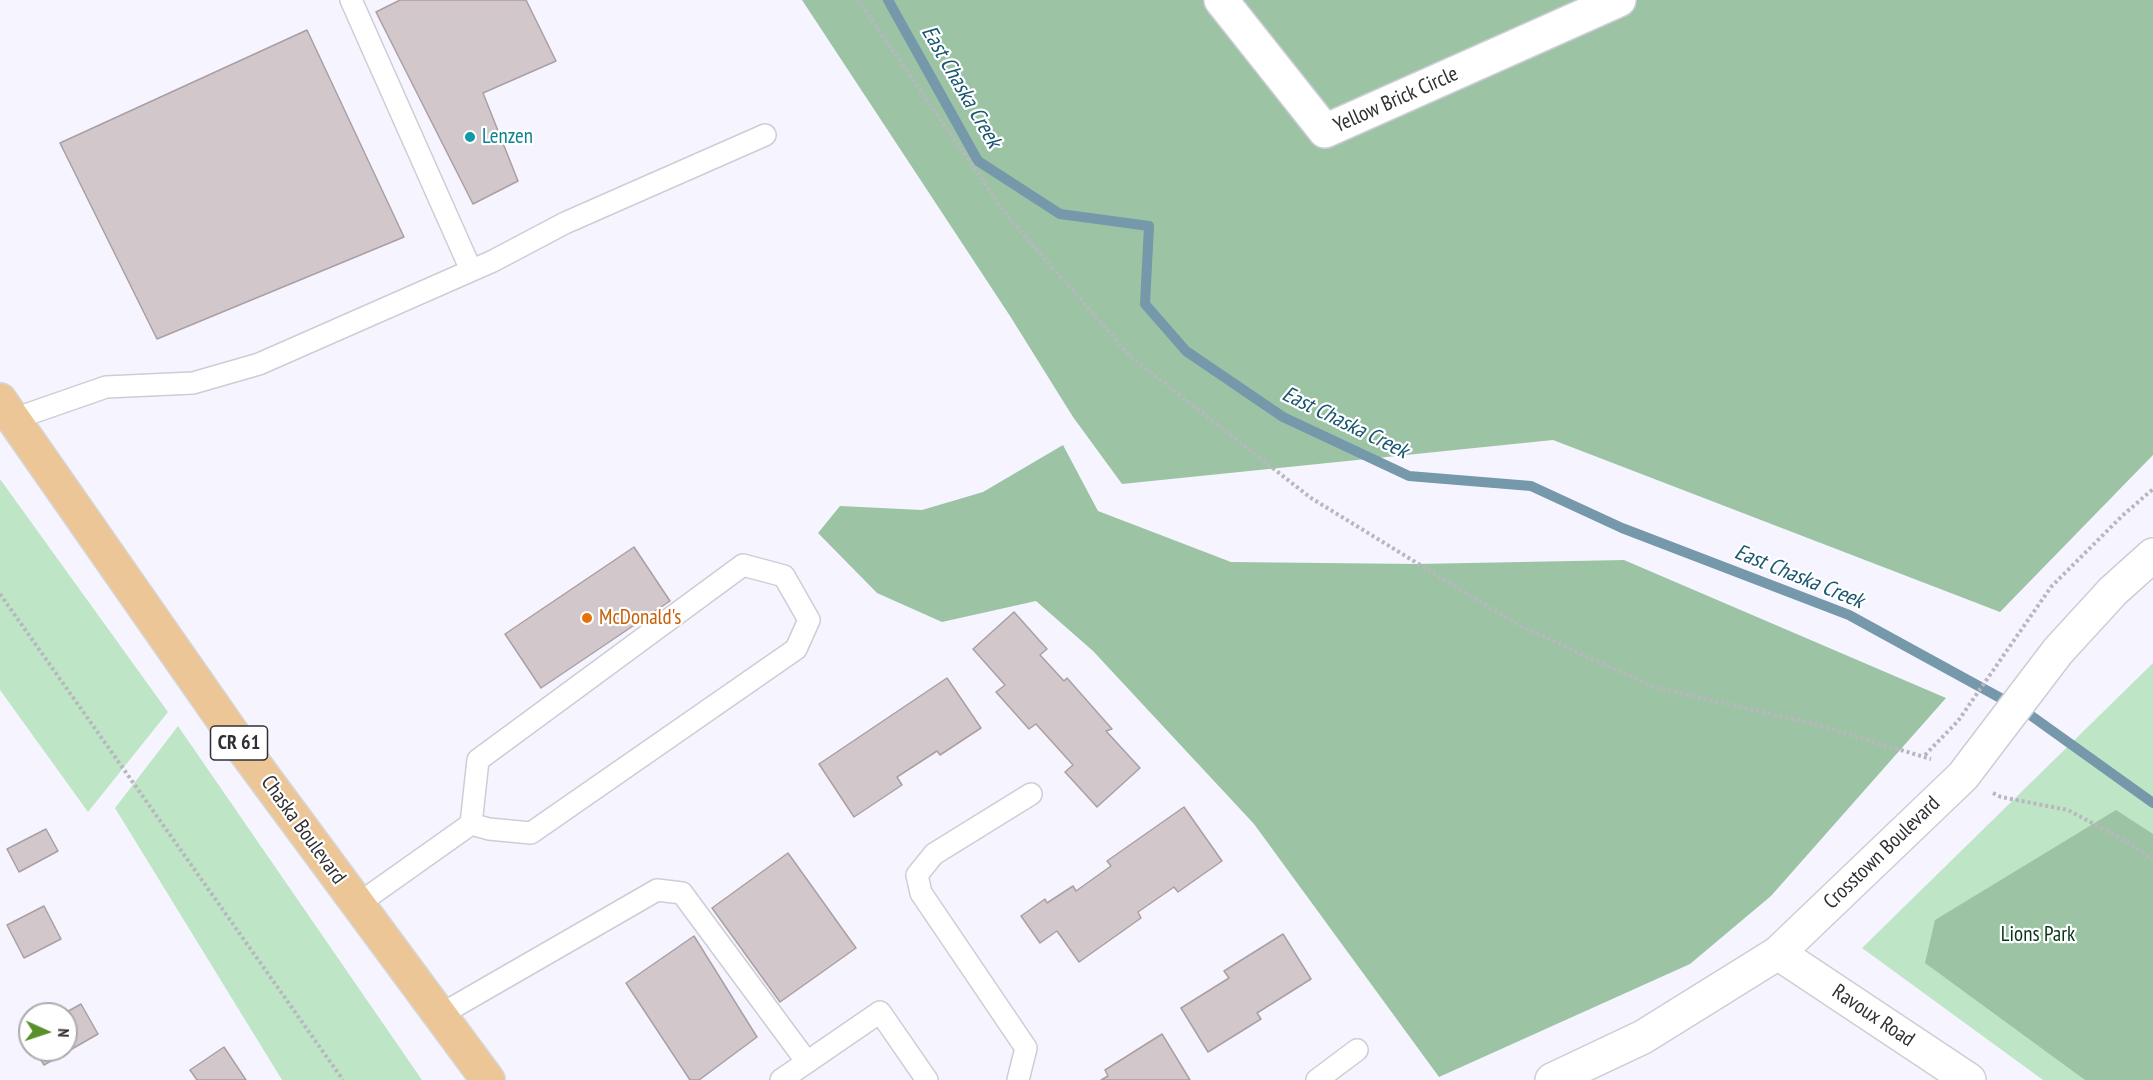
<!DOCTYPE html>
<style>
body{margin:0}
#map{position:relative;width:2153px;height:1080px;overflow:hidden;background:#f6f5ff;font-family:"PT Sans Narrow",sans-serif}
canvas{display:block}
.north{position:absolute;left:18px;top:1002px;width:60px;height:60px;box-sizing:border-box;background:#fff;border:2px solid #acacae;border-radius:50%;rotate:93deg;font-size:16px;font-weight:700;line-height:24px;text-align:center;color:#303034}
.north::after{content:'';display:block;margin:auto;width:21px;height:27px;background:#59902b;clip-path:polygon(50% 0,100% 100%,50% 72%,0 100%)}
</style>
<div id="map">
<canvas width="2153" height="1080"></canvas>
<div class="north">N</div>
</div>
<script>
const context = document.querySelector('canvas').getContext('2d');
context.lineJoin = 'round';
function fill(path, color) {
  context.fillStyle = color;
  context.fill(path, 'evenodd');
}
function trace(path, color, width, dash) {
  context.strokeStyle = color;
  context.lineWidth = width;
  context.lineCap = dash ? 'butt' : 'round';
  context.setLineDash(dash || []);
  context.stroke(path);
}
function label(font, color, halo, rows, align = 'center') {
  context.font = font + ' "PT Sans Narrow",sans-serif';
  context.lineWidth = 4.5;
  context.setLineDash([]);
  context.textBaseline = 'middle';
  context.strokeStyle = halo;
  context.fillStyle = color;
  for (const [text, x, y, turn = 0] of rows) {
    context.save();
    context.translate(x, y);
    context.rotate((+turn || 0) * Math.PI / 180);
    context.textAlign = isNaN(turn) ? turn : align;
    if (halo) context.strokeText(text, 0, 0);
    context.fillText(text, 0, 0);
    context.restore();
  }
}
fill(new Path2D(`
 M 0,479 L 168,712 L 88,812 L 0,690 Z
 M 2153,663 L 2153,1080 L 2043,1080 L 1862,948 Z
 M 178,726 L 422,1080 L 282,1080 L 115,808 Z`), '#bee6c6');
fill(new Path2D(`
 M 802,0 L 2153,0 L 2153,455 L 2000,612 L 1553,440 L 1122,484 L 1073,417 L 1010,316 Z
 M 1063,445 L 1098,511 L 1231,562 L 1417,564 L 1624,560 L 1946,698 L 1771,896 L 1690,964 L 1439,1077 L 1254,824 L 1093,651 L 1036,601 L 942,622 L 877,593 L 818,533 L 840,506 L 922,510 L 983,492 Z
 M 2116,810 L 2153,834 L 2153,1080 L 2085,1080 L 1925,963 L 1935,920 Z`), '#9cc4a4');
trace(new Path2D(`
 M 888,0 L 978,161 L 1060,214 L 1149,226 L 1145,304 L 1186,351 L 1283,417 L 1409,476 L 1531,486 L 1622,528 L 1849,615 L 2026,712 L 2153,803`), '#7598aa', 10);
const building = new Path2D(`
 M 400,0 L 526,0 L 556,61 L 483,93 L 518,181 L 473,204 L 376,12 Z
 M 307,30 L 404,237 L 157,339 L 60,143 Z
 M 634,547 L 670,601 L 541,688 L 505,634 Z
 M 1014,612 L 1047,649 L 1040,655 L 1064,681 L 1067,678 L 1112,729 L 1106,731 L 1140,768 L 1097,807 L 1065,772 L 1073,765 L 1036,724 L 1029,729 L 996,692 L 1005,685 L 973,649 Z
 M 947,678 L 981,728 L 940,755 L 937,751 L 897,777 L 902,785 L 854,817 L 819,764 Z
 M 1184,807 L 1222,861 L 1178,892 L 1174,887 L 1138,912 L 1141,918 L 1079,962 L 1057,931 L 1040,943 L 1021,916 L 1045,899 L 1047,903 L 1073,886 L 1076,891 L 1111,866 L 1107,861 Z
 M 46,829 L 58,851 L 19,872 L 7,849 Z
 M 788,853 L 856,948 L 780,1002 L 712,908 Z
 M 44,906 L 61,939 L 24,958 L 7,925 Z
 M 1283,934 L 1311,979 L 1257,1013 L 1261,1019 L 1208,1052 L 1181,1008 L 1229,978 L 1224,971 Z
 M 694,936 L 757,1037 L 699,1080 L 690,1080 L 626,983 Z
 M 81,1004 L 98,1034 L 44,1065 L 35,1050 L 66,1050 L 66,1014 L 63,1014 Z
 M 30,1020 L 30,1041 L 21,1025 Z
 M 1162,1034 L 1190,1080 L 1101,1080 L 1108,1076 L 1105,1070 Z
 M 224,1047 L 246,1080 L 197,1080 L 190,1070 Z`);
fill(building, '#d2c7ca');
trace(building, '#aa9fa2', 1.5);
const service = new Path2D(`
 M 351,0 L 471,270
 M 14,419 L 106,387 L 193,383 L 259,364 L 493,261 L 565,223 L 765,135
 M 358,904 L 471,824 L 478,760 L 743,565 L 784,576 L 809,620 L 796,649 L 531,833 L 489,829 L 471,824
 M 440,1015 L 657,890 L 682,893 L 807,1062
 M 781,1080 L 880,1012 L 927,1080
 M 1018,1080 L 1026,1048 L 921,893 L 917,875 L 934,854 L 1031,794
 M 1317,1080 L 1357,1050`);
const minor = new Path2D(`
 M 1221,0 L 1325,131 L 1619,0`);
const tertiary = new Path2D(`
 M 1778,953 L 1969,1080
 M 1552,1080 L 1643,1037 L 1778,953 L 1963,776 L 2058,651 L 2113,591 L 2153,555`);
const primary = new Path2D(`
 M 0,400 L 244,750 L 488,1080`);
trace(service, '#cdcdd6', 24);
trace(minor, '#cdcdd6', 36);
trace(tertiary, '#cdcdd6', 36);
trace(primary, '#d6d6d6', 36);
trace(new Path2D(`
 M 858,0 L 1008,217 L 1131,357 L 1311,498 L 1518,625 L 1654,687 L 1814,724 L 1931,759
 M 0,594 L 343,1080
 M 1925,755 L 1958,721 L 2051,587 L 2122,516 L 2153,489
 M 1993,793 L 2001,797 L 2068,810 L 2129,843 L 2153,860`), '#b8b7bf', 4, [3, 3]);
trace(service, '#fff', 21);
trace(minor, '#fff', 33);
trace(tertiary, '#fff', 33);
trace(primary, '#ecc696', 33);
for (const [x, y, r, color] of [
 [470,137,6,"#0f9aa8"],
 [587,618,6,"#e8710a"]
]) {
  const dot = new Path2D();
  dot.arc(x, y, r, 0, 2 * Math.PI);
  context.fillStyle = color;
  context.fill(dot);
  trace(dot, '#fff', 2);
}
for (const [x, y, w] of [
 [239,743,57]
]) {
  const box = new Path2D();
  box.roundRect(x - w / 2, y - 17, w, 34, 4.5);
  context.fillStyle = '#fff';
  context.fill(box);
  trace(box, '#303034', 1.5);
}
label('bold 20px', '#303034', null, [
 ["CR 61",239,743]
]);
label('21px', '#303034', '#fff', [
 ["Yellow Brick Circle",1396,100,-24],
 ["Chaska Boulevard",303,830,54],
 ["Crosstown Boulevard",1882,853,-44],
 ["Ravoux Road",1873,1016,34]
]);
label('21px', '#0d838f', '#fff', [
 ["Lenzen",482,137]
], 'left');
label('21px', '#c56008', '#fff', [
 ["McDonald's",599,618]
], 'left');
label('21px', '#053617', '#fff', [
 ["Lions Park",2038,935]
]);
label('italic 22px', '#195771', '#fff', [
 ["East Chaska Creek",961,87,60],
 ["East Chaska Creek",1345,423,26],
 ["East Chaska Creek",1799,577,22]
]);
</script>
